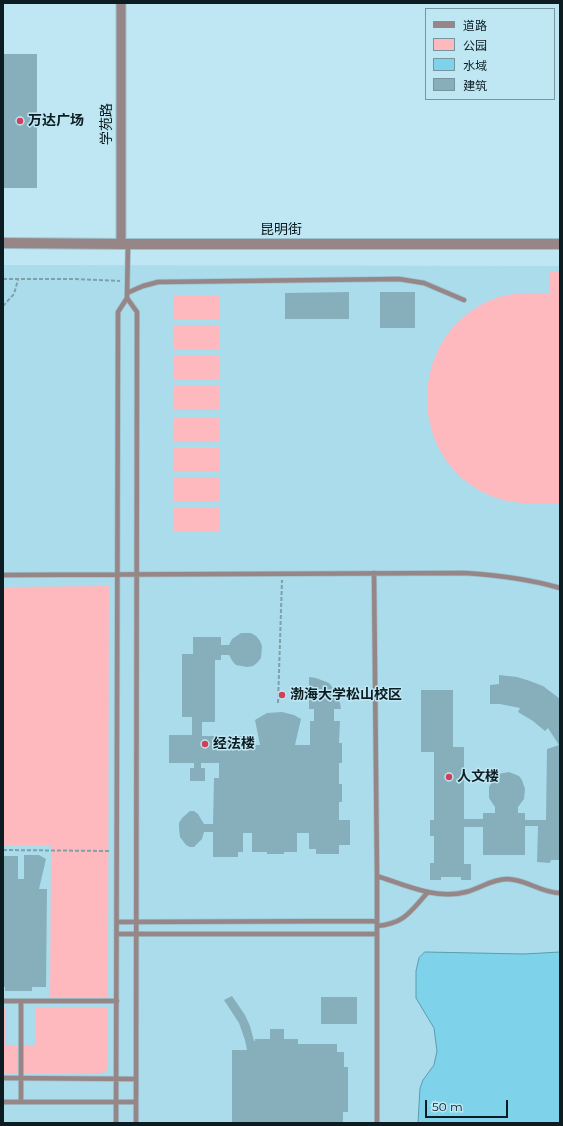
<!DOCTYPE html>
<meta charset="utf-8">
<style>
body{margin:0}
#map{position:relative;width:563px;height:1126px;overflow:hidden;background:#bee6f3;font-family:Montserrat,"Noto Sans SC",sans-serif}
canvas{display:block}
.frame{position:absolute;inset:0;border:4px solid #0d1c21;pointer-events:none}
.legend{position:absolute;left:425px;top:8px;width:130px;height:92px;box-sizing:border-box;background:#bee6f3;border:1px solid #77959f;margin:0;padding:5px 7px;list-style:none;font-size:12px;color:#0d1c21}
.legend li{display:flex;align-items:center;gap:8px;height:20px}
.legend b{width:20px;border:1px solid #77959f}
.scale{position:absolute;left:425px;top:1100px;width:83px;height:18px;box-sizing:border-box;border:2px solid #0d1c21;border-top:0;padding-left:5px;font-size:12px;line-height:14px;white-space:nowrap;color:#0d1c21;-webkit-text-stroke:3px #bee6f3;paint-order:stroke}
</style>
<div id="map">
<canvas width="563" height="1126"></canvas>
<div class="frame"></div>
<ul class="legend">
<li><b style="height:5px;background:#978687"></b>道路</li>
<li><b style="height:11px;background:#fdb9be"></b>公园</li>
<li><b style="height:11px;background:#7ed3eb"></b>水域</li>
<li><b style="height:11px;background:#87afbb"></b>建筑</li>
</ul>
<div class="scale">50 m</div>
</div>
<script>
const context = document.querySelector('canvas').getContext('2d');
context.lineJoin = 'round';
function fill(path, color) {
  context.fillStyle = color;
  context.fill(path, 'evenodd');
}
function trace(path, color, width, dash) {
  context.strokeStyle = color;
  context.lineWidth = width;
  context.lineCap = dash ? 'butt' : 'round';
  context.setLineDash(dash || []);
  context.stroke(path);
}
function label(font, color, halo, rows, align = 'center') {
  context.font = font + ' Montserrat,"Noto Sans SC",sans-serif';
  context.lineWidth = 3;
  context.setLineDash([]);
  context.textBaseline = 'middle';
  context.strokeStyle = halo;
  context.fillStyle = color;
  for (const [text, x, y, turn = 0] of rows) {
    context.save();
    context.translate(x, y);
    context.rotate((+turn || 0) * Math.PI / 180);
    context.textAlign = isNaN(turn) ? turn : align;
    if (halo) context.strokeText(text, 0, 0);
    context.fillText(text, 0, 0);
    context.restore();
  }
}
fill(new Path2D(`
 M 3,265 L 560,266 L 560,1123 L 3,1123 Z`), '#aadceb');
fill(new Path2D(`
 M 550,271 L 560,271 L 560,503 C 540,503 519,505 500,499 C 403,469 403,329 499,297 C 515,292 533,294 550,294 Z
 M 174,296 L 219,296 L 219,320 L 174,320 Z
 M 174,326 L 219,326 L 219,350 L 174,350 Z
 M 174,356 L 219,356 L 219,380 L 174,380 Z
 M 174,386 L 219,386 L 219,410 L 174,410 Z
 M 174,418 L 219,418 L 219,442 L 174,442 Z
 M 174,448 L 219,448 L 219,472 L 174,472 Z
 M 174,478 L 219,478 L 219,502 L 174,502 Z
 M 174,507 L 219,507 L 219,531 L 174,532 Z
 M 109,586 L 108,998 L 50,997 L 51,845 L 3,845 L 3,587 Z
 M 36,1007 L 108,1007 L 107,1070 L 100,1074 L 3,1073 L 3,1008 L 6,1008 L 6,1045 L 36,1045 Z`), '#fdb9be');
const water = new Path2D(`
 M 425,952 L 524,954 L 560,952 L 560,1123 L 418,1123 L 420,1088 L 423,1080 L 434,1065 L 437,1051 L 434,1028 L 416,998 L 416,971 L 419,958 Z`);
fill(water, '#7ed3eb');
trace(water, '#5c9cae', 1);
fill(new Path2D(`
 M 3,54 L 37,54 L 37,188 L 3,188 Z
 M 349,292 L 349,319 L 285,319 L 285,293 Z
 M 380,292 L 415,292 L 415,328 L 380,328 Z
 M 241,633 L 251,633 L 256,636 L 260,641 L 262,646 L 261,658 L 257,663 L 253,666 L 247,667 L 236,665 L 233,662 L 229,655 L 221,655 L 221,660 L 215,660 L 215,722 L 202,722 L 202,736 L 242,736 L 242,745 L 260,745 L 255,720 L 267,713 L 282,712 L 294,715 L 301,719 L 295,745 L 310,745 L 310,721 L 314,721 L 314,709 L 309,709 L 309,677 L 316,678 L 329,683 L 336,692 L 340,703 L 341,709 L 334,709 L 334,721 L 340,721 L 339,743 L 342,743 L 342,763 L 339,763 L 339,784 L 342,784 L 342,802 L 339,802 L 339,820 L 350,820 L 350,845 L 339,845 L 339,854 L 316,854 L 316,849 L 309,849 L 309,833 L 297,833 L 297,852 L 284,852 L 284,854 L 267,854 L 267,852 L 252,852 L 252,833 L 243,833 L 243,852 L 238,852 L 238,857 L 213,857 L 213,832 L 204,832 L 202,839 L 194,847 L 190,847 L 186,845 L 180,837 L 179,828 L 179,823 L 182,818 L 190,811 L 194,811 L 198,814 L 204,824 L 213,824 L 214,778 L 219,778 L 219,763 L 201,763 L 201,768 L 205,768 L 205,781 L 190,781 L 190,768 L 194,768 L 194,763 L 169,763 L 169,735 L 192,735 L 192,717 L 182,717 L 182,654 L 193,654 L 193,637 L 221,637 L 221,645 L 229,645 L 232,639 Z
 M 499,675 L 517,677 L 530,681 L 543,686 L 560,699 L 560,860 L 551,860 L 550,863 L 537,862 L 538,826 L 525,826 L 525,855 L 483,855 L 483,827 L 464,827 L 464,864 L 471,864 L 471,880 L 461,880 L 461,877 L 441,877 L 441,880 L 430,880 L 430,863 L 434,863 L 434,836 L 430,836 L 430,820 L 434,820 L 434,752 L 421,752 L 421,690 L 453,690 L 453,747 L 464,747 L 464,819 L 483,819 L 483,813 L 495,813 L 495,807 L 489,798 L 489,787 L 494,778 L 498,774 L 509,772 L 519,776 L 522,780 L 525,789 L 524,799 L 518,807 L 518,813 L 525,813 L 525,820 L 546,820 L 547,749 L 559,745 L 548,728 L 545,731 L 533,721 L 518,712 L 520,708 L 500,704 L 490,704 L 490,685 L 499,684 Z
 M 24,855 L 39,855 L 46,859 L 39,889 L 47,889 L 46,987 L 32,987 L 32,991 L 5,991 L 5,987 L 3,987 L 3,856 L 18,856 L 18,879 L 24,879 Z
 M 232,996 L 245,1015 L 250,1026 L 254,1041 L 255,1041 L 255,1039 L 270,1039 L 270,1029 L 284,1029 L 284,1039 L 298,1039 L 298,1044 L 337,1044 L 337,1052 L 344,1052 L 344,1067 L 348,1067 L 348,1112 L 343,1112 L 343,1123 L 232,1123 L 232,1050 L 247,1050 L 245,1040 L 239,1023 L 224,1000 Z
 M 321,997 L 357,997 L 357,1024 L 321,1024 Z`), '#87afbb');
const service = new Path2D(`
 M 127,293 L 143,286 L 158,282 L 399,279 L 424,283 L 464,300
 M 127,298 L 137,312 L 136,1123
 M 374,573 L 377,876 L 377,1123
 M 3,575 L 465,573 C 497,575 529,579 560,588
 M 377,876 C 405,885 436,900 466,892 C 481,888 492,879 507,879 C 526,879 541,893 560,893
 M 117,922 L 377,921
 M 377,926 C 405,923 410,912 428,892
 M 117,934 L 377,934
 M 3,1001 L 117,1001
 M 21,1001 L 21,1102
 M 3,1078 L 136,1079
 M 3,1102 L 136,1102
 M 116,1123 L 118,312 L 127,298 L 128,244`);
const minor = new Path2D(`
 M 121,3 L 121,244`);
const tertiary = new Path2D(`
 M 3,243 L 121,244 L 560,244`);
trace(service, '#9ec2cd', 6);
trace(minor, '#9ec2cd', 11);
trace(tertiary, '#9ec2cd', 12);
trace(new Path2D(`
 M 3,279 L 76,279 L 120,281
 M 3,306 L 14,294 L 18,280
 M 278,703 L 282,580
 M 3,850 L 110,851`), '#80a0aa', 2, [4, 2]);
trace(service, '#978687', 4.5);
trace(minor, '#978687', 9);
trace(tertiary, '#978687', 10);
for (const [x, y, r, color] of [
 [20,121,4,"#d1405b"],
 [282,695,4,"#d1405b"],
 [205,744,4,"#d1405b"],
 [449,777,4,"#d1405b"]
]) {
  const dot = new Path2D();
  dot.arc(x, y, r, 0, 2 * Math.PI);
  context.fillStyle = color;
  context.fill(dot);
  trace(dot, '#bee6f3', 1.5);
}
label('bold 14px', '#0d1c21', '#bee6f3', [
 ["万达广场",28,121],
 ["渤海大学松山校区",290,695],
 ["经法楼",213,744],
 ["人文楼",457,777]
], 'left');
label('14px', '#0d1c21', '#bee6f3', [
 ["学苑路",107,124,-90],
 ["昆明街",281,230]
]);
</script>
